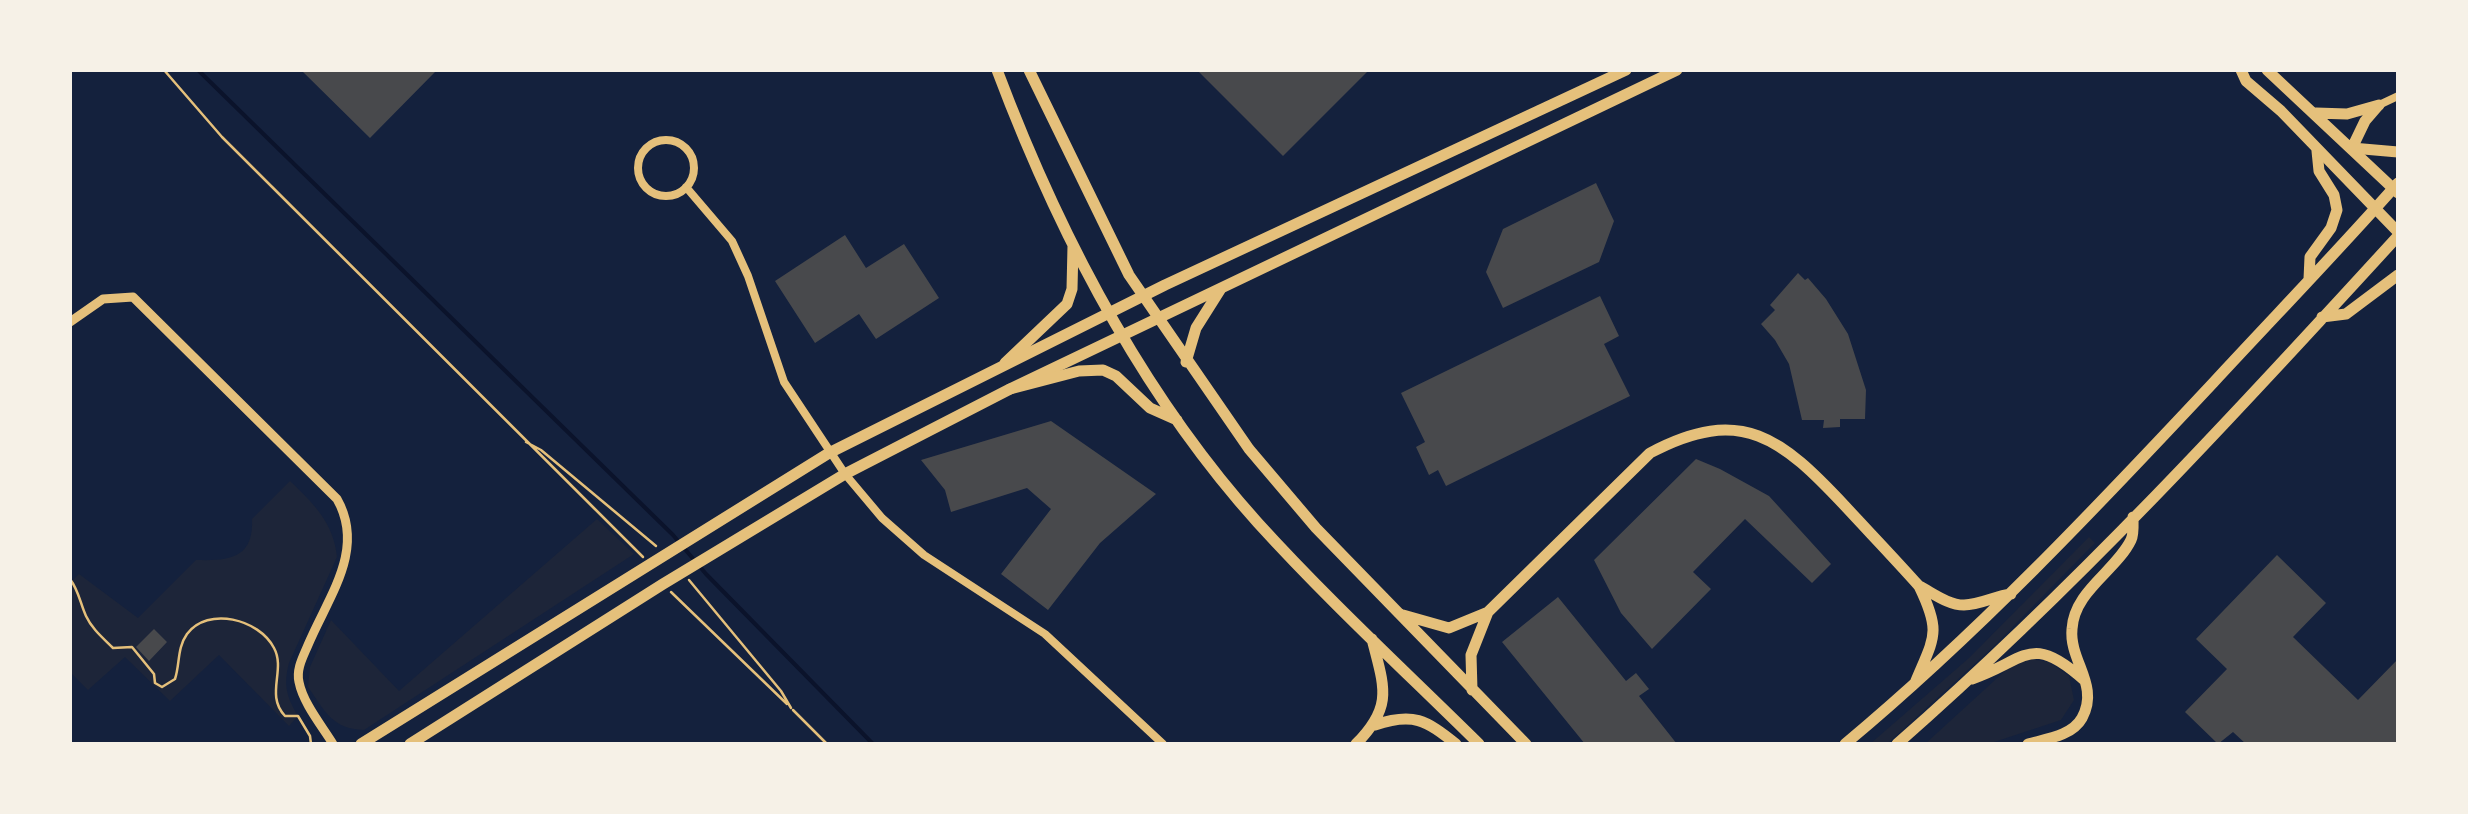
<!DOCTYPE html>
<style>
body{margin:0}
#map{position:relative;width:2468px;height:814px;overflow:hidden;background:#14213d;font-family:"Golos Text",sans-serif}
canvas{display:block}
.frame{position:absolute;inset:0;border:72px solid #f6f1e7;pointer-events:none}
</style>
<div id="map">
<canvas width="2468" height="814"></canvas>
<div class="frame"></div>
</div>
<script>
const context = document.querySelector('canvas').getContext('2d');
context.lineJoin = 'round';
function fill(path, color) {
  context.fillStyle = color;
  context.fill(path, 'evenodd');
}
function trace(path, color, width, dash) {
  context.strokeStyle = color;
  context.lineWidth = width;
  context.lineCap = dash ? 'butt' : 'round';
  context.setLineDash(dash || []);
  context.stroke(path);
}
fill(new Path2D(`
 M 290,481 C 313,503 334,523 337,557 L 289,663 C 283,686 287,697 298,716 L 289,726 L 219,655 L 170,701 L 125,657 L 88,690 L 70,672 L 70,583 L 79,574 L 138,618 L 196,560 C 228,561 254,559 252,519 Z
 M 597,519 L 634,554 L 364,730 C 332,729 325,711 308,687 L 310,667 L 331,620 L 399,691 Z
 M 2089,537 L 2095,543 L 2091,547 L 1993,647 L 1887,744 L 1870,744 L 1969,658 Z
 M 2030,659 L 2049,662 L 2069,676 L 2074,700 L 2061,720 L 1988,744 L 1925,744 L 2007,669 Z`), '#1d2539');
trace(new Path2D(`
 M 198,70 L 673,535 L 706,574 L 873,744`), '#0b132b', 4);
fill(new Path2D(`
 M 301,70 L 433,70 L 435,72 L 370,138 Z
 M 1201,70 L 1369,70 L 1283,156 L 1199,72 Z
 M 1596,183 L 1614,221 L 1599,262 L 1503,308 L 1486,272 L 1503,229 Z
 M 845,235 L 866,268 L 904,244 L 939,298 L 876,339 L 859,314 L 815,343 L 775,281 Z
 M 1798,273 L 1805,280 L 1808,278 L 1826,299 L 1848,334 L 1866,390 L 1865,419 L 1840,419 L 1840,427 L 1823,428 L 1824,420 L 1802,420 L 1789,364 L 1775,340 L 1761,324 L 1775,310 L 1770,305 Z
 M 1600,296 L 1619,336 L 1604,344 L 1630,396 L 1446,486 L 1438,470 L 1429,475 L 1416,447 L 1425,442 L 1401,393 Z
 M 1051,421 L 1156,494 L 1100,543 L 1048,610 L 1001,574 L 1051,509 L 1027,488 L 951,512 L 945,490 L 921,460 Z
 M 1696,459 L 1720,469 L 1769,496 L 1831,564 L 1812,583 L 1745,519 L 1693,572 L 1711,589 L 1652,649 L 1621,613 L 1594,560 Z
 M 2277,555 L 2326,603 L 2293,637 L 2358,700 L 2398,659 L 2398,744 L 2246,744 L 2233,732 L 2218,744 L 2185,712 L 2227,669 L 2196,639 Z
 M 1558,597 L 1626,681 L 1636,673 L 1649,689 L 1639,696 L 1677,744 L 1585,744 L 1502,642 Z
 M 154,629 L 167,642 L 149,661 L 136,647 Z`), '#48494c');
trace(new Path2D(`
 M 164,70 L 222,137 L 643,557
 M 526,442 L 541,450 L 656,546
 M 70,579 C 79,591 80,603 86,616 C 92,629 103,638 113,648 L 132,647 L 154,674 L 155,683 L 162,687 L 175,679 C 180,664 177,648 187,634 C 208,606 259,619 274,648 C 286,670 265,695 285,716 L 298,716 L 310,736 L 311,744
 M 689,580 L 781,691 L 791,708
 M 671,592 L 787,704
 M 793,710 L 827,744`), '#e5c07b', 2.5);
trace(new Path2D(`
 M 2379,105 L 2398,96
 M638 168a28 28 0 1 1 56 0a28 28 0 1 1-56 0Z
 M 686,187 L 732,241 L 748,276 L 784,382 L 845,474 L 882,518 L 924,555 L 1045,634 L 1163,744`), '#e5c07b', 8);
trace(new Path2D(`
 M 70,322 L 103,299 L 133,297 L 337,499 C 366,550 328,597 308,645 C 303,657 296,669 299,682 C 303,703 322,726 333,744`), '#e5c07b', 9);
trace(new Path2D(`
 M 2241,70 L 2246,81 L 2281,111 L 2398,232
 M 2267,70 L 2398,193
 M 2316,113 L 2347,114 L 2379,105
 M 2352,148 L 2365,121 L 2378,106
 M 361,744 L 829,453 L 1165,285 L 1626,70
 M 410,744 L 663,584 L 845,474 L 1010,389 L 1677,70`), '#e5c07b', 11);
trace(new Path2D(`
 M 997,70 C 1058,232 1142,394 1258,523 C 1328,600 1405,671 1479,744
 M 1029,70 L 1129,275 L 1249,449 L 1316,528 L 1526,744
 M 2352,148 L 2398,152
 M 2309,279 L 2310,257 L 2331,228 L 2337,210 L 2334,195 L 2319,171 L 2317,151
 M 2322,317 L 2346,314 L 2398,275
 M 1186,362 L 1196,328 L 1220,290
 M 1005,363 L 1067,304 L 1072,289 L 1073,246
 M 1010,389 L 1079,371 L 1103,370 L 1116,376 L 1150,408 L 1177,420
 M 1919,586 C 1933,593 1948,605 1964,605 C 1980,605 1995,596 2011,594
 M 1403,615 L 1449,628 L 1488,612
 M 1972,679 C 2027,660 2030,632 2084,680
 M 1472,690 L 1471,655 L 1488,612 L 1650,453 C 1742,404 1782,439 1845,506 C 1870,533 1895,559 1919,586 C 1942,633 1934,637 1915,683
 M 1375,725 C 1413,712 1426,720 1456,744
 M 1356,744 C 1394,706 1384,687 1372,639
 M 1845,744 C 1977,634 2095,509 2213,383 C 2274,317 2338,251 2398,183
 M 1897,744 C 2075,588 2238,411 2398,236
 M 2028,744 C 2046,739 2072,736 2082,718 C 2100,685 2069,661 2072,629 C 2074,591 2116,571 2131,540 C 2134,534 2133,524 2133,517`), '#e5c07b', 11);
</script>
